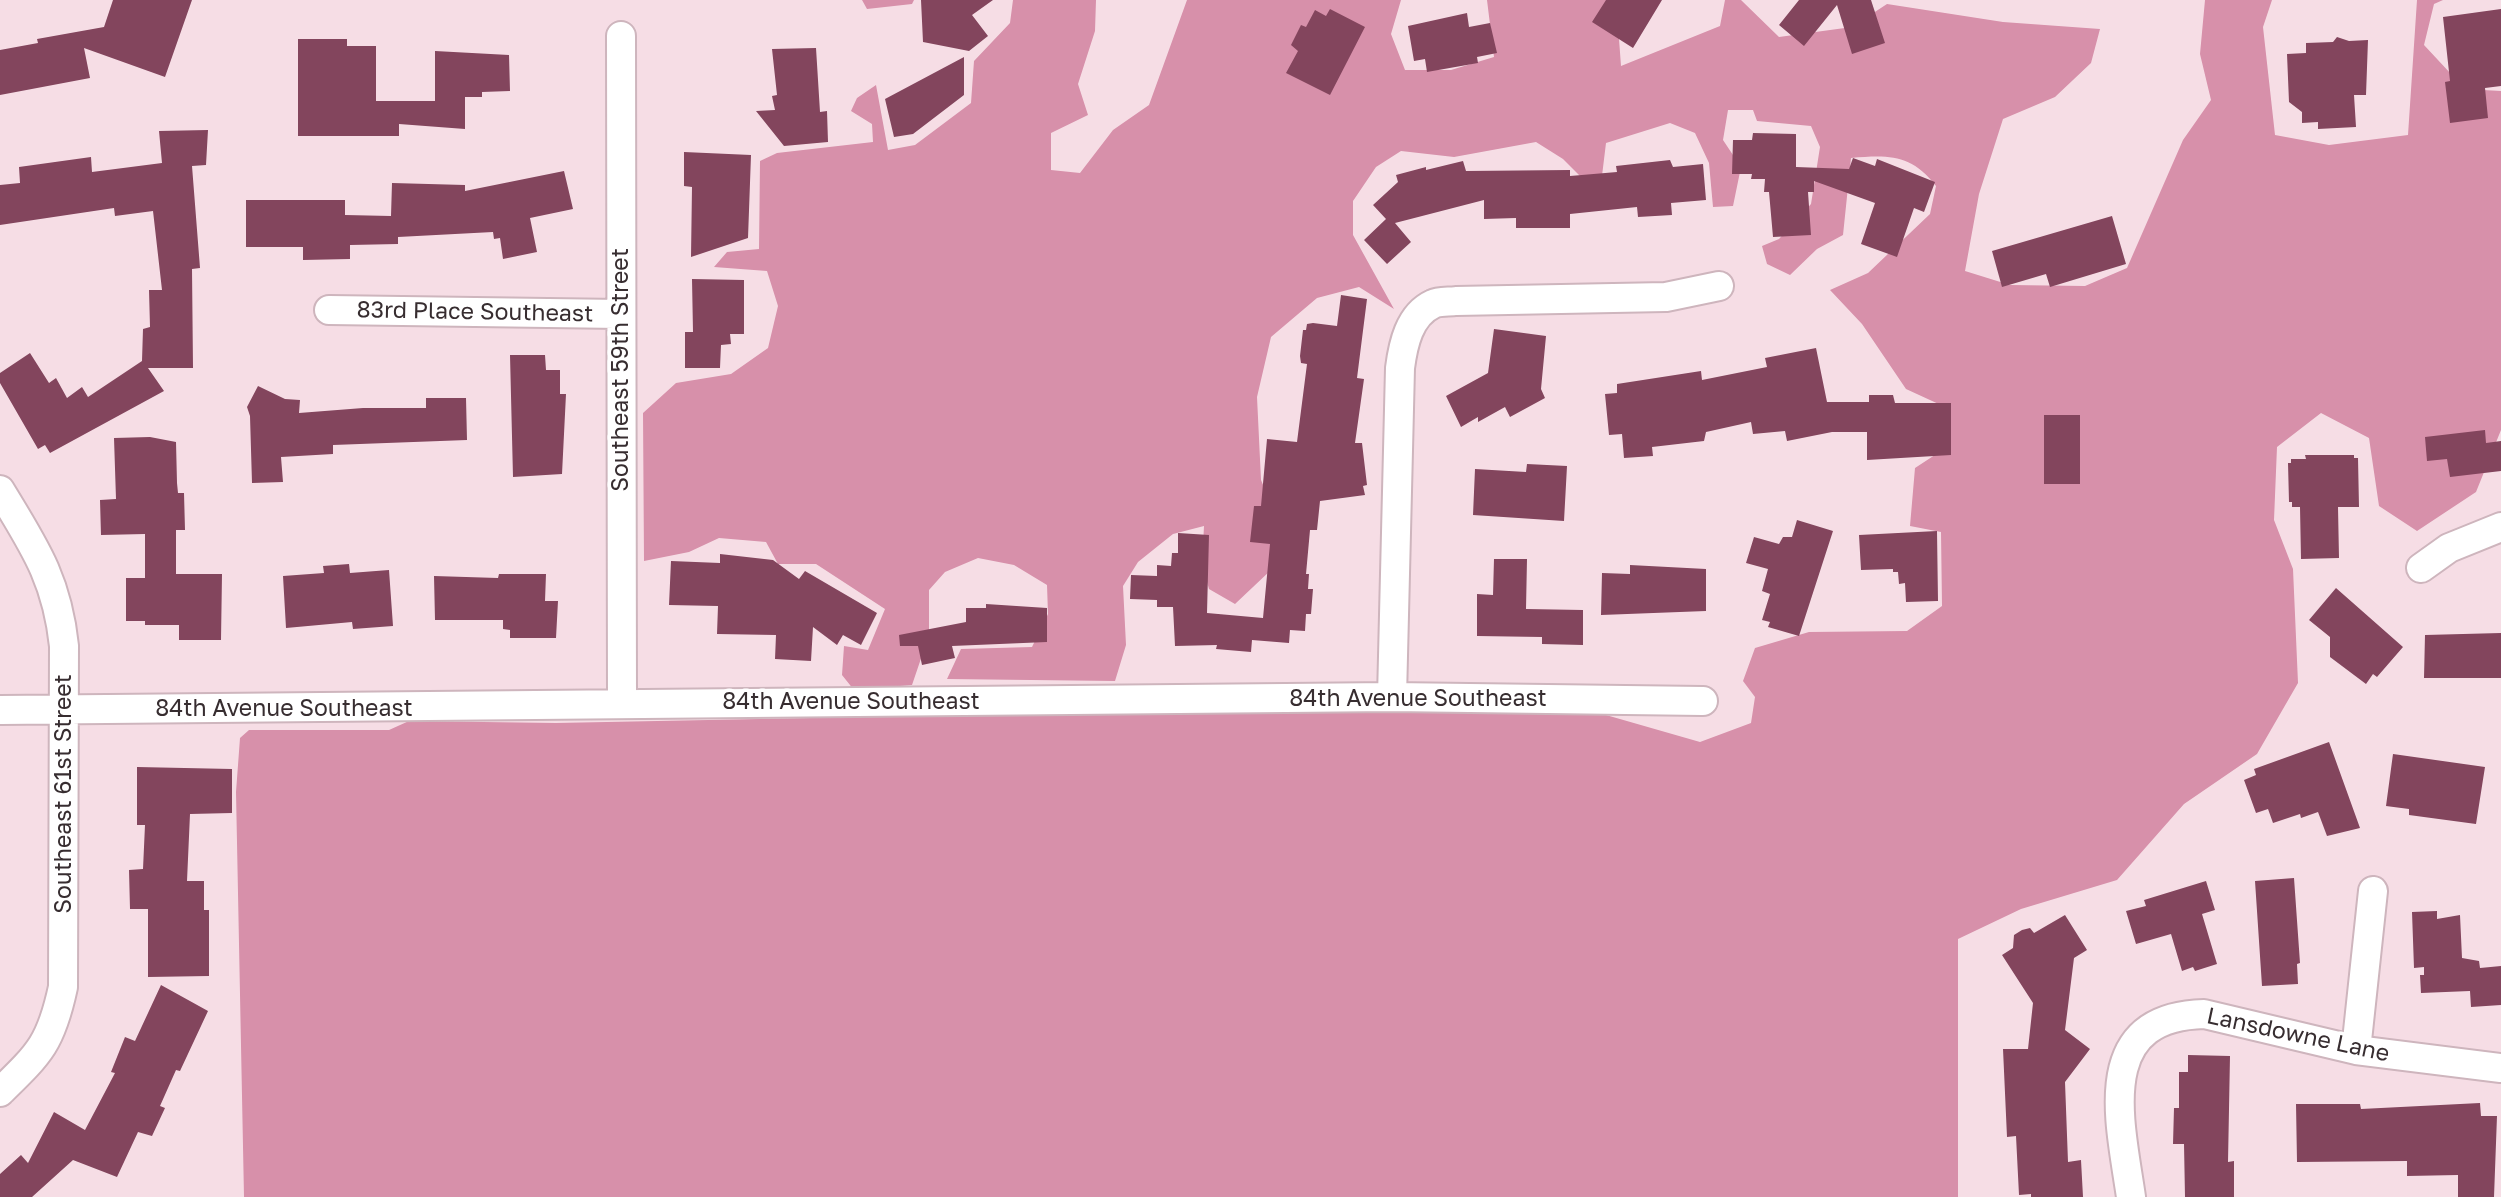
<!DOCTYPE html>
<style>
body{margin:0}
canvas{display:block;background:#f6dde5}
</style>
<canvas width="2501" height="1197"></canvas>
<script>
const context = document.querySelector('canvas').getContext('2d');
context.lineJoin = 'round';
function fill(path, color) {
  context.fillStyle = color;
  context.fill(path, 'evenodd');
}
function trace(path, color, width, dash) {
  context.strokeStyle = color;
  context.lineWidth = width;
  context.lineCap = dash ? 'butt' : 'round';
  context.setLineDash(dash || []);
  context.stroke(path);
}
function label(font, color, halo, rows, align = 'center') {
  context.font = font + ' "Golos Text",sans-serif';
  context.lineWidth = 7;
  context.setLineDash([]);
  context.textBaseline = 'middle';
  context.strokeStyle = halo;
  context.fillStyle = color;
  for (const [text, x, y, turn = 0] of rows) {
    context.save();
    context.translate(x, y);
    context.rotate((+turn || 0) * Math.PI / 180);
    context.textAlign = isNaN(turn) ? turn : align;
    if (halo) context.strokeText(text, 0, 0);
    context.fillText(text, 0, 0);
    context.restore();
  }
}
fill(new Path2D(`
 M 862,0 L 914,0 L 912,4 L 867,9 Z
 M 1013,0 L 1096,0 L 1095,31 L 1078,84 L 1088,115 L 1051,133 L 1051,170 L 1080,173 L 1113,130 L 1149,105 L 1187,0 L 1401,0 L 1391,34 L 1405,70 L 1451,70 L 1494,57 L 1487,0 L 1622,0 L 1619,39 L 1621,66 L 1720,26 L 1725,0 L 1741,0 L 1779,37 L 1852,27 L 1887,4 L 2003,22 L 2100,29 L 2091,63 L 2055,97 L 2003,119 L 1979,194 L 1965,271 L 2010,285 L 2085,286 L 2127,268 L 2183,140 L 2211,100 L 2200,54 L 2205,0 L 2272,0 L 2263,27 L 2275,135 L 2329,145 L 2408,135 L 2417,0 L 2443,0 L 2434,4 L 2424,45 L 2465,89 L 2501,91 L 2501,430 L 2476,492 L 2417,531 L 2379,506 L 2369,438 L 2321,413 L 2277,447 L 2274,520 L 2293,569 L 2298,683 L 2257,754 L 2184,804 L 2117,880 L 2021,909 L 1958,939 L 1958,1197 L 244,1197 L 236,792 L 240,738 L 249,730 L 389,730 L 409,721 L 556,723 L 1064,713 L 1599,713 L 1700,742 L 1751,723 L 1755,697 L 1743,681 L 1755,648 L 1809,632 L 1907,631 L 1942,606 L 1941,532 L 1910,526 L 1915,468 L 1941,451 L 1943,406 L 1906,389 L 1862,324 L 1830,290 L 1868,273 L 1930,214 L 1936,186 C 1911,154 1889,155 1851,158 L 1843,235 L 1817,249 L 1790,275 L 1767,264 L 1762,246 L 1779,239 L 1811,204 L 1820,147 L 1811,126 L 1757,121 L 1753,110 L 1728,110 L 1723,140 L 1741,167 L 1733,206 L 1713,207 L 1709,163 L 1695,133 L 1670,123 L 1606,143 L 1601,184 L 1586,182 L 1563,159 L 1536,142 L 1454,157 L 1401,151 L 1376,167 L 1353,201 L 1353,235 L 1394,309 L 1359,287 L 1317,298 L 1271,337 L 1257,397 L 1261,480 L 1298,568 L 1271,570 L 1235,604 L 1209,589 L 1202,564 L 1204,526 L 1173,534 L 1138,562 L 1123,586 L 1126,645 L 1115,681 L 947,679 L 961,649 L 1032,647 L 1048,614 L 1047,585 L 1014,565 L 978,558 L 945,572 L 929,590 L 929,635 L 912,685 L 854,690 L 842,675 L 844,646 L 868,650 L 885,609 L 816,564 L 778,564 L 766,542 L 719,538 L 689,552 L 644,561 L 643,413 L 676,383 L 731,374 L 768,348 L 778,306 L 767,271 L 714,267 L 727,252 L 759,249 L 760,161 L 777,153 L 873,142 L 872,124 L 851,111 L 857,98 L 876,85 L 888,150 L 915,145 L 971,103 L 974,61 L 1010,23 Z`), '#d790aa');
fill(new Path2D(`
 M 113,0 L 192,0 L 165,77 L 84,48 L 90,78 L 0,95 L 0,50 L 38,43 L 37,39 L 104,27 Z
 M 921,0 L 993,0 L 972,15 L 988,36 L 969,51 L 923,42 Z
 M 1606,0 L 1662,0 L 1633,48 L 1592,22 Z
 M 1799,0 L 1871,0 L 1885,43 L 1852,54 L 1837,5 L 1804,46 L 1779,25 Z
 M 1330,9 L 1365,27 L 1330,95 L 1286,73 L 1298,51 L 1291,45 L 1301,25 L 1306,27 L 1315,10 L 1326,16 Z
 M 2501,9 L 2501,86 L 2485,88 L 2488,118 L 2450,123 L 2445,82 L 2450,81 L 2443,17 Z
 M 1467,13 L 1469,27 L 1490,23 L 1497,53 L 1477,57 L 1478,63 L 1427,72 L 1425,59 L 1414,61 L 1408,26 Z
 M 2337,37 L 2349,41 L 2368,40 L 2366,95 L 2354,95 L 2356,127 L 2318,129 L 2318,122 L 2302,123 L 2302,112 L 2289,102 L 2287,54 L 2306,53 L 2306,43 L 2333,42 Z
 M 298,39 L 347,39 L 347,46 L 376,46 L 376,101 L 435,101 L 435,51 L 509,55 L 510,91 L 482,92 L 482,97 L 465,97 L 465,129 L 399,124 L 399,136 L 298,136 Z
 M 816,48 L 820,112 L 827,111 L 828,142 L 784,146 L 756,111 L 775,110 L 772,96 L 777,95 L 772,49 Z
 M 964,57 L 964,95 L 913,134 L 894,137 L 885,99 Z
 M 208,130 L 206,165 L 192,166 L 200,268 L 192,269 L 193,368 L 148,368 L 164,391 L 50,453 L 45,445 L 38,449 L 0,383 L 0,373 L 30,353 L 49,383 L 56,378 L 67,398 L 82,387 L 88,397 L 142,361 L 143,329 L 150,327 L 149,290 L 162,290 L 153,211 L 115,216 L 114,208 L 0,225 L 0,185 L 20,183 L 19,167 L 91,157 L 92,172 L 162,163 L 159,131 Z
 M 1753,133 L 1796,134 L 1796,167 L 1849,169 L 1853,158 L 1875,166 L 1877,159 L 1935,182 L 1924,212 L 1914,208 L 1897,257 L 1861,244 L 1875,203 L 1814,181 L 1814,192 L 1808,192 L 1811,235 L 1773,237 L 1769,192 L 1764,192 L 1765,179 L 1751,179 L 1752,174 L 1732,174 L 1733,140 L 1752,140 Z
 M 684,152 L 751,155 L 748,238 L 691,257 L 692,187 L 684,186 Z
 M 1670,160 L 1673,167 L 1703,164 L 1706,200 L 1671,203 L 1672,215 L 1638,217 L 1637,207 L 1570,214 L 1570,228 L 1516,228 L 1516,218 L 1484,219 L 1484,200 L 1395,223 L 1411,242 L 1387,264 L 1364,240 L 1386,219 L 1373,205 L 1398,182 L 1396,175 L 1426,167 L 1426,170 L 1463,161 L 1466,171 L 1570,170 L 1570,176 L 1617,172 L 1616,166 Z
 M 564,171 L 573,209 L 530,218 L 537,252 L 503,259 L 500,238 L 494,239 L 493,232 L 398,237 L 398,244 L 350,245 L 350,259 L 303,260 L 303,247 L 246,247 L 246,200 L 345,200 L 345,215 L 391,216 L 392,183 L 465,185 L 465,191 Z
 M 2112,216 L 2126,264 L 2050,287 L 2046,274 L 2002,287 L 1992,251 Z
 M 692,279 L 744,280 L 744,334 L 730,334 L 731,344 L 721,345 L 720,368 L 685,368 L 685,332 L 693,332 Z
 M 1341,295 L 1367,299 L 1357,378 L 1364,379 L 1355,443 L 1362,443 L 1367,485 L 1363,486 L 1365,495 L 1320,501 L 1317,530 L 1310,530 L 1306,574 L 1309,574 L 1308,589 L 1313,589 L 1311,614 L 1306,614 L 1305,631 L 1290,630 L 1289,643 L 1252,640 L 1251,652 L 1216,649 L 1217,645 L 1175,646 L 1173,607 L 1157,607 L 1157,600 L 1130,599 L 1131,575 L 1157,576 L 1157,565 L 1171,566 L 1172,553 L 1178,553 L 1178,533 L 1209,535 L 1207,613 L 1263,618 L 1270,544 L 1250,542 L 1254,506 L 1261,506 L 1267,439 L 1297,442 L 1307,364 L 1301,363 L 1300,356 L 1303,330 L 1306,330 L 1307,324 L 1313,323 L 1337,326 Z
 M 1494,329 L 1546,336 L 1541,389 L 1545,398 L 1510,417 L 1505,407 L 1478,422 L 1478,417 L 1461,427 L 1446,396 L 1488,373 Z
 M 1816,348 L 1827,402 L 1869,402 L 1869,395 L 1893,395 L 1895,403 L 1951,403 L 1951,455 L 1867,460 L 1867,432 L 1832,432 L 1787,441 L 1785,431 L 1753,434 L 1751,422 L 1706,432 L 1704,441 L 1652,447 L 1653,456 L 1624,458 L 1622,434 L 1609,435 L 1605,394 L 1617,393 L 1617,384 L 1701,371 L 1702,380 L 1767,367 L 1765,358 Z
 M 510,355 L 545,355 L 546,370 L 560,370 L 560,394 L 566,394 L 562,474 L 513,477 Z
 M 258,386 L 285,399 L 300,400 L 299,413 L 363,408 L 426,408 L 426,398 L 466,398 L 467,440 L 333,445 L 333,454 L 281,457 L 283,482 L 252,483 L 250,416 L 247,407 Z
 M 2044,415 L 2080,415 L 2080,484 L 2044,484 Z
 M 2485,430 L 2486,443 L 2501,441 L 2501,471 L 2450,477 L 2447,459 L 2427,461 L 2425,437 Z
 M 114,438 L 150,437 L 176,442 L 177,483 L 178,493 L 184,493 L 185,530 L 176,530 L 176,574 L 222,574 L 221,640 L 179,640 L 179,625 L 145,625 L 145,621 L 126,621 L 126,578 L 145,578 L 145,534 L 101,535 L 100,500 L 116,499 Z
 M 2305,455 L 2354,455 L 2354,458 L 2358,458 L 2359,507 L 2338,507 L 2339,558 L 2301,559 L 2300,507 L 2292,507 L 2292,502 L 2289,502 L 2288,463 L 2291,463 L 2291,459 L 2306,459 Z
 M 1527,464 L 1567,466 L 1564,521 L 1473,515 L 1475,469 L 1526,472 Z
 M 1797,520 L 1833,531 L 1799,636 L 1768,627 L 1770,622 L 1762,620 L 1770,594 L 1762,591 L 1768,569 L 1746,563 L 1754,537 L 1779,544 L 1783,537 L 1792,537 Z
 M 1937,531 L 1938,601 L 1906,602 L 1905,583 L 1899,584 L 1898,572 L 1893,572 L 1893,569 L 1861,570 L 1859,535 Z
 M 720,554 L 773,560 L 799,579 L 805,571 L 877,613 L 861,645 L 843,635 L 837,645 L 813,627 L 811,661 L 775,659 L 776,635 L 717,634 L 718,606 L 669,605 L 671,561 L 720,563 Z
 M 1494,559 L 1527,559 L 1526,609 L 1583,610 L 1583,645 L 1542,644 L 1542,637 L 1477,636 L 1477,594 L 1493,595 Z
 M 349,564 L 350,573 L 389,570 L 393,626 L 353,629 L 352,622 L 286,628 L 283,576 L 324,573 L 323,566 Z
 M 1630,565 L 1706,569 L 1706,611 L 1601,615 L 1602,573 L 1630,574 Z
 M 499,574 L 546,574 L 545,601 L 558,601 L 556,638 L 510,638 L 510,630 L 503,629 L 503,620 L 435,620 L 434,576 L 498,578 Z
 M 2336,588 L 2403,647 L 2377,677 L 2373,674 L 2366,684 L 2330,657 L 2330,637 L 2309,620 Z
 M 986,604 L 1047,608 L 1047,642 L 952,646 L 955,658 L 922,665 L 918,646 L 900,646 L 899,635 L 966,622 L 966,608 L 986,608 Z
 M 2501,633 L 2501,678 L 2424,678 L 2425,635 Z
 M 2329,742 L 2360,828 L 2327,836 L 2318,812 L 2301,818 L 2300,814 L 2273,823 L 2268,809 L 2256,813 L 2244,780 L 2256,775 L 2254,769 Z
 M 2393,754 L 2485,767 L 2476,824 L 2409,815 L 2409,809 L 2386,806 Z
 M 137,767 L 232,769 L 232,813 L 190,814 L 187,881 L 204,881 L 204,910 L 209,910 L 209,976 L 148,977 L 148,909 L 130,909 L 129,870 L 143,869 L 145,825 L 137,825 Z
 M 2294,878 L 2300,963 L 2297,964 L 2298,984 L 2262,986 L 2255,881 Z
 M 2206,881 L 2215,910 L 2202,914 L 2217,964 L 2195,971 L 2193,967 L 2182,971 L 2171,934 L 2136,944 L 2126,911 L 2146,906 L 2144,900 Z
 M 2437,911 L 2437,919 L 2460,915 L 2462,958 L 2479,961 L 2480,968 L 2501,966 L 2501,1005 L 2471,1007 L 2470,991 L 2421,993 L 2420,975 L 2424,975 L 2424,967 L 2414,968 L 2412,912 Z
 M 2065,915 L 2087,950 L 2074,958 L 2065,1030 L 2090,1049 L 2065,1082 L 2068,1162 L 2081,1160 L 2083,1197 L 2031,1197 L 2031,1194 L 2019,1195 L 2016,1136 L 2007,1137 L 2003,1049 L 2028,1049 L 2033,1003 L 2002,955 L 2013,948 L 2014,935 L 2022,930 L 2030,928 L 2034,933 Z
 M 161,985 L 208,1011 L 180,1071 L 176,1070 L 160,1106 L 165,1108 L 152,1136 L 138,1132 L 117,1177 L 73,1160 L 32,1197 L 0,1197 L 0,1174 L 21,1155 L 28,1163 L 54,1112 L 85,1130 L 115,1073 L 111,1072 L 125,1037 L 135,1041 Z
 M 2188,1055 L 2230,1056 L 2228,1162 L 2234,1161 L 2234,1197 L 2185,1197 L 2184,1144 L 2173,1144 L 2174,1108 L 2179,1108 L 2179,1072 L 2188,1072 Z
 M 2480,1103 L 2481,1116 L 2497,1116 L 2494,1197 L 2458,1197 L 2458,1175 L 2407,1176 L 2407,1161 L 2297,1162 L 2296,1104 L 2360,1104 L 2361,1109 Z`), '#83455d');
const minor = new Path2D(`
 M 621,36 L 622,704
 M 329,310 L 621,314
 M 0,490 C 34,546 57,579 64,646 L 63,987 C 51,1043 40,1053 0,1092
 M 2421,568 L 2449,548 L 2501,527
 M 1392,697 L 1400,368 C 1403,345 1409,315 1433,304 C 1439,301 1449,302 1456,301 L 1666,297 L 1719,286
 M 0,710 L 1392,697 L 1703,701
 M 2356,1050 L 2373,891
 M 2131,1197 C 2120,1121 2092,1017 2204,1014 L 2356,1050 L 2501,1068`);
trace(minor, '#ceb5bd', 32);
trace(minor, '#fff', 28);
label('23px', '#372d30', '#fff', [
 ["83rd Place Southeast",475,312,1],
 ["Southeast 59th Street",621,370,-90],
 ["84th Avenue Southeast",1418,699],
 ["84th Avenue Southeast",851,702],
 ["84th Avenue Southeast",284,709],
 ["Southeast 61st Street",64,794,-90],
 ["Lansdowne Lane",2298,1035,12]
]);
</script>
